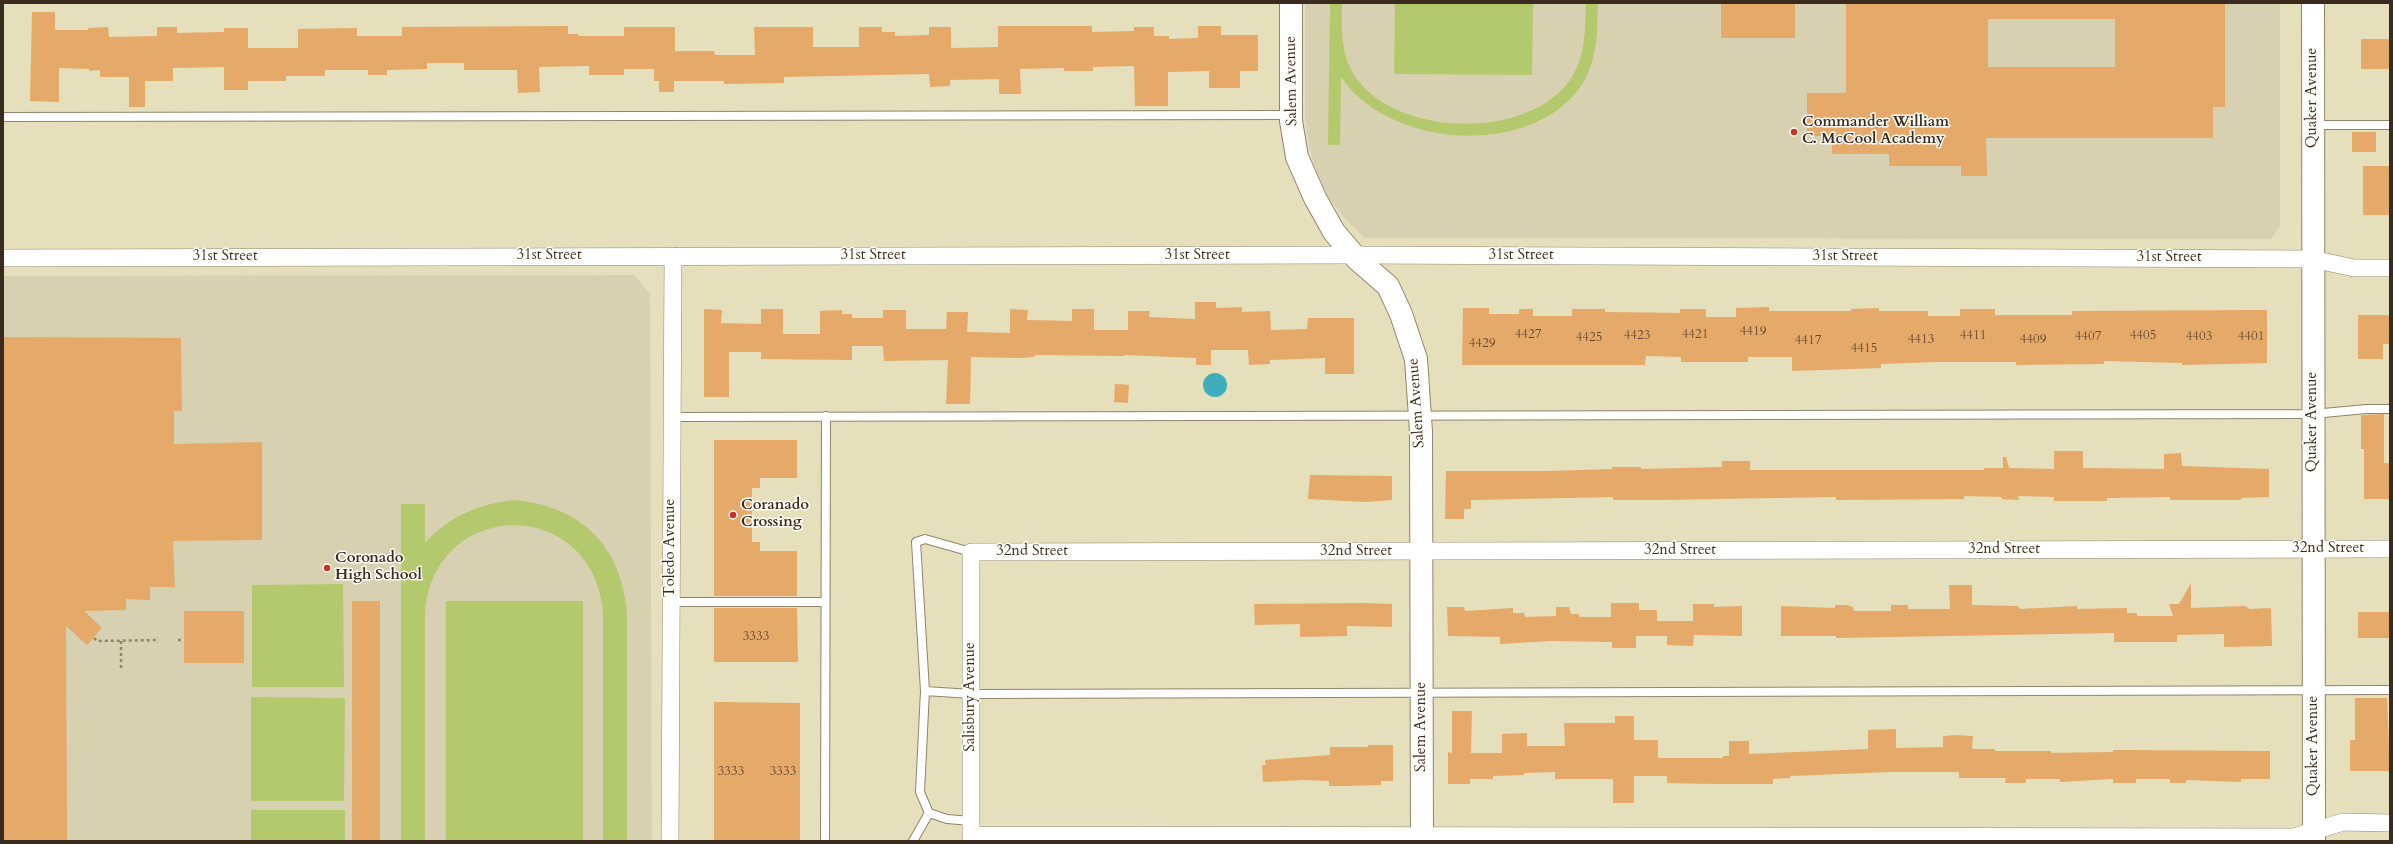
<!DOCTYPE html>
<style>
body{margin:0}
#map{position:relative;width:2393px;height:844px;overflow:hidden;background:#e6dfbb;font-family:Cardo,serif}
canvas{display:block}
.frame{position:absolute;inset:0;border:4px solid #3b2a1e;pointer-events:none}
</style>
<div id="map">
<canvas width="2393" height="844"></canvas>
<div class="frame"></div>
</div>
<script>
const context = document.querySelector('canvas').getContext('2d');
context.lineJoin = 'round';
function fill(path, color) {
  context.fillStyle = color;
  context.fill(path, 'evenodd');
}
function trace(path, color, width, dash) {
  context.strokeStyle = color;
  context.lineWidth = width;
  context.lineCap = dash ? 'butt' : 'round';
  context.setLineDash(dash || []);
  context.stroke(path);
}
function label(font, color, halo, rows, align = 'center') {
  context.font = font + ' Cardo,serif';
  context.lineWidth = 3;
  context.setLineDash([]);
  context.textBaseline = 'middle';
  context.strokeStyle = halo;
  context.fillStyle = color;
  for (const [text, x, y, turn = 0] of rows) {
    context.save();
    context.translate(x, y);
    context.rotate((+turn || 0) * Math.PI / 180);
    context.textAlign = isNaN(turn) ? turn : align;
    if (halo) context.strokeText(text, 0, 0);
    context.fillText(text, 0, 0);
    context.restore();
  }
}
fill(new Path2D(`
 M 1305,3 L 2280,3 L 2280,226 L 2271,239 L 1365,238 L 1345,219 L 1329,198 L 1318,176 L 1309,148 L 1305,116 Z
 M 634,275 L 650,294 L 652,841 L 3,841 L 3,276 Z`), '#d7d1b1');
fill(new Path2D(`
 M 1330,3 L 1342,3 C 1342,30 1340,56 1357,79 C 1400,138 1532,140 1572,77 C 1586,54 1585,29 1586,3 L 1598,3 C 1597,31 1598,58 1583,83 C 1534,159 1389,149 1341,77 L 1340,145 L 1328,145 Z
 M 1395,3 L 1533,3 L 1532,75 L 1394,74 Z
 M 514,500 C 581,506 621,545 627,613 L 627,841 L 603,841 L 603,613 C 594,496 434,496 425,613 L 425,841 L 401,841 L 401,504 L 425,504 L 425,543 C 450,516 478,504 514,500 Z
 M 343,584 L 344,687 L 252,687 L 252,585 Z
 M 446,601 L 583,601 L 583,841 L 446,841 Z
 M 251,697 L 345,698 L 344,801 L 251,801 Z
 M 251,810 L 345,810 L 345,841 L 251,841 Z`), '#b4c96d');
fill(new Path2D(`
 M1203 385a12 12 0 1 1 24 0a12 12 0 1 1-24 0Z`), '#3faebc');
fill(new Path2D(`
 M 1721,3 L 1795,3 L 1795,38 L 1721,38 Z
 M 1846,3 L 2225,3 L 2225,107 L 2213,107 L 2213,138 L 1986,138 L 1987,176 L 1961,176 L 1961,166 L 1889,166 L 1889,154 L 1832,154 L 1832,136 L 1807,136 L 1807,93 L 1846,93 ZM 1988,19 L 2115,19 L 2115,67 L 1988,67 Z
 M 32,12 L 55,12 L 55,30 L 88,30 L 88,28 L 108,27 L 109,37 L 157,36 L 157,27 L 177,27 L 177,33 L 224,32 L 224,28 L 248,28 L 248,48 L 298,48 L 298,29 L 357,28 L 357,36 L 402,36 L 402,27 L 568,26 L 568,34 L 578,34 L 578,36 L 624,36 L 624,27 L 675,27 L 675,51 L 714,51 L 715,55 L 755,55 L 754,27 L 813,27 L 813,47 L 859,47 L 859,27 L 882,27 L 882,32 L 895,32 L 895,36 L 929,35 L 929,27 L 951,27 L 951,48 L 998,47 L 998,26 L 1092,26 L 1092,32 L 1134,31 L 1134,27 L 1154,27 L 1154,36 L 1169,36 L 1169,39 L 1198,38 L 1198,26 L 1221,26 L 1221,35 L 1258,35 L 1258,71 L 1240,71 L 1240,88 L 1209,88 L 1209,71 L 1168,72 L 1168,106 L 1135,106 L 1134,66 L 1093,67 L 1093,71 L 1064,71 L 1064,68 L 1020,69 L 1021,94 L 999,94 L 999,79 L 950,80 L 950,86 L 930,87 L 929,74 L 784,77 L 784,83 L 724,84 L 724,81 L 674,81 L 674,92 L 659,92 L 659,81 L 654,81 L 654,69 L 624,69 L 624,75 L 589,75 L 589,66 L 539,67 L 540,92 L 518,93 L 517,70 L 464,70 L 464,63 L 427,63 L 427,69 L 387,70 L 387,75 L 368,75 L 368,70 L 325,70 L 325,76 L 286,76 L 286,81 L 248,81 L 248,90 L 224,90 L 224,67 L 173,68 L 173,81 L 145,81 L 145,107 L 129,107 L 129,77 L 100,77 L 100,70 L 89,71 L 89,69 L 59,68 L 59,102 L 30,101 Z
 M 2361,39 L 2390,39 L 2390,69 L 2361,69 Z
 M 2352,132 L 2376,132 L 2376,152 L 2352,152 Z
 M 2363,166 L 2390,166 L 2390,215 L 2363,215 Z
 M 1195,302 L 1216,302 L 1216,308 L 1242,307 L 1242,312 L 1270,311 L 1271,330 L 1307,329 L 1308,318 L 1354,318 L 1354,374 L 1325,374 L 1325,358 L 1270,360 L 1270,364 L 1249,365 L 1248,350 L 1211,350 L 1211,365 L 1196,365 L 1196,358 L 1124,355 L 1124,356 L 1035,355 L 1034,357 L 1019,358 L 971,357 L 970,404 L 946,404 L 948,360 L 884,361 L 883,346 L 852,346 L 852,360 L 761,359 L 761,352 L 729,352 L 729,397 L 704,397 L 704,309 L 722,310 L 721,323 L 761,324 L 761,309 L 783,309 L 783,334 L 820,334 L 820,311 L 842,310 L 842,314 L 852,314 L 852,318 L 883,318 L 883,310 L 906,310 L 906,329 L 946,329 L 947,312 L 968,312 L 967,332 L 1010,333 L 1010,309 L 1028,310 L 1027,320 L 1072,321 L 1072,309 L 1094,309 L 1094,330 L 1128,330 L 1128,311 L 1150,311 L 1149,317 L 1195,319 Z
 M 1769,307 L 1769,311 L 1851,311 L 1851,309 L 1879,308 L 1879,311 L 1928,311 L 1928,316 L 1960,316 L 1960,309 L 1995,309 L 1995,315 L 2072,315 L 2072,311 L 2267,310 L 2267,363 L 2182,365 L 2182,363 L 2104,361 L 2104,364 L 2016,365 L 2016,362 L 1937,362 L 1881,364 L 1881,368 L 1792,371 L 1792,357 L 1748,357 L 1748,362 L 1681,362 L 1681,357 L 1646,356 L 1645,365 L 1462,365 L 1463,308 L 1489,308 L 1489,314 L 1519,314 L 1519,309 L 1533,309 L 1533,316 L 1572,316 L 1572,309 L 1605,309 L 1605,312 L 1680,313 L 1680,309 L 1706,309 L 1706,317 L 1736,317 L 1736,308 Z
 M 2358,315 L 2390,315 L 2390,344 L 2383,344 L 2383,359 L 2358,359 Z
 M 3,337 L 181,338 L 182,411 L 174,411 L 174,444 L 262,442 L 262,540 L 173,541 L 175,587 L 150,587 L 150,600 L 126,599 L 126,610 L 84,611 L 102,628 L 87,645 L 66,626 L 67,841 L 3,841 Z
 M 1115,384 L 1129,385 L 1128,403 L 1114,402 Z
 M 2384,414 L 2384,463 L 2390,463 L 2390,499 L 2364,499 L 2364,449 L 2361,449 L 2361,415 Z
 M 714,440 L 797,440 L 797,478 L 760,478 L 760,488 L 752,488 L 752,542 L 760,542 L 760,551 L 797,551 L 797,596 L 714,596 Z
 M 2054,451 L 2083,451 L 2083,468 L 2164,469 L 2164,454 L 2181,453 L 2182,466 L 2269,469 L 2269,497 L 2241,498 L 2241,500 L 2170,500 L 2170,497 L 2107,498 L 2107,501 L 2054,501 L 2054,497 L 2018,496 L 2019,500 L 2002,499 L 2002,497 L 1964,496 L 1964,499 L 1836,500 L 1836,497 L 1659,500 L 1613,500 L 1613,497 L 1471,500 L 1471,509 L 1464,509 L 1464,519 L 1445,519 L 1446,471 L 1548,471 L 1612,469 L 1612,467 L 1641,467 L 1641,469 L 1722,467 L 1722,461 L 1750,461 L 1750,470 L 1984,470 L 1984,468 L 2003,468 L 2003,457 L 2006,457 L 2009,468 L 2054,469 Z
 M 1310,475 L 1392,476 L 1392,500 L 1365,502 L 1308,499 Z
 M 2191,583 L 2191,608 L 2245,606 L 2250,609 L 2271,608 L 2272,646 L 2224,647 L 2224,634 L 2177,635 L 2177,642 L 2114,642 L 2114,633 L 1836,638 L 1836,636 L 1781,636 L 1781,606 L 1835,608 L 1835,605 L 1847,605 L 1853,607 L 1854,611 L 1891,611 L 1891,605 L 1908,605 L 1908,609 L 1950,609 L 1949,585 L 1972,585 L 1972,605 L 2018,606 L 2020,609 L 2077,606 L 2077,609 L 2127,608 L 2127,613 L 2137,613 L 2137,616 L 2173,616 L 2169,604 L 2179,604 Z
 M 352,601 L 380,601 L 380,841 L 352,841 Z
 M 1366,603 L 1392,604 L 1392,627 L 1347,626 L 1347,636 L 1300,637 L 1300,624 L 1255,625 L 1254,604 Z
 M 1611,603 L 1639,603 L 1639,610 L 1657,610 L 1657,621 L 1693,621 L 1693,604 L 1714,604 L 1714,607 L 1742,606 L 1742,636 L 1694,635 L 1693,646 L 1667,645 L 1667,636 L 1636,636 L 1636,648 L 1612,648 L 1612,642 L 1551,641 L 1500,644 L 1500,637 L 1448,636 L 1447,607 L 1464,607 L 1465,611 L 1513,608 L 1513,613 L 1524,613 L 1525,617 L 1556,616 L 1556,607 L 1569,607 L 1571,614 L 1579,614 L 1579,617 L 1611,617 Z
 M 714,608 L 797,608 L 798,662 L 714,662 Z
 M 184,611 L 244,611 L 244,663 L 184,663 Z
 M 2358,612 L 2390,612 L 2390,638 L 2358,638 Z
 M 2355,698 L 2387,698 L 2390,771 L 2350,771 L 2350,740 L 2355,740 Z
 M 714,702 L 800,703 L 800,841 L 714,841 Z
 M 1452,711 L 1472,711 L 1471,753 L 1502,753 L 1502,734 L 1527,733 L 1527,746 L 1565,746 L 1564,723 L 1615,723 L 1615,716 L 1634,716 L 1634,740 L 1658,740 L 1658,758 L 1723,758 L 1723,756 L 1729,756 L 1729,741 L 1749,741 L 1749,754 L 1868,749 L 1868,730 L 1896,729 L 1896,748 L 1943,747 L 1943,736 L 1957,735 L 1973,736 L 1972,749 L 1995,749 L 1995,751 L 2051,751 L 2051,753 L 2113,752 L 2113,750 L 2270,751 L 2270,779 L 2241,779 L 2241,782 L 2186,780 L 2186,783 L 2170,783 L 2170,779 L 2136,779 L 2136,783 L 2113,783 L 2113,779 L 2060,782 L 2060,779 L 2026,779 L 2026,783 L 2005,783 L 2006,778 L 1959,778 L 1959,772 L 1891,772 L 1790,776 L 1790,778 L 1773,779 L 1773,784 L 1715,784 L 1667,783 L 1667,776 L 1634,776 L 1634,803 L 1613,803 L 1613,779 L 1555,779 L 1555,772 L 1524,773 L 1524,775 L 1493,776 L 1493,779 L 1470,779 L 1470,784 L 1448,784 L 1448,752 L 1452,753 Z
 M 1368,745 L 1393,745 L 1393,781 L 1381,781 L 1381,785 L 1345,786 L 1329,786 L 1329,781 L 1304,780 L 1263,782 L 1262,765 L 1266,765 L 1265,760 L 1330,755 L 1330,747 L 1368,747 Z`), '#e5a969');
const lane = new Path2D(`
 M 3,117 L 1290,115
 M 2313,125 L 2390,125
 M 672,417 L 2313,414 L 2366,409 L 2390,409
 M 671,602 L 825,602
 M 925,691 L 916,542 L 925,539 L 971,552
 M 971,821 L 947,819 L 929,813 L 920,792 L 925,691 L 971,694 L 2390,690
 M 825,841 L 826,416
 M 913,841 L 929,813`);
const street = new Path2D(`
 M 3,258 L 1353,255 L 2312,259 L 2354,268 L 2390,268
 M 971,835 L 2294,837 L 2343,822 L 2390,823
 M 670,841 L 673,256
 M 971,841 L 971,552 L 2390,549`);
const secondary = new Path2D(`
 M 1291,3 L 1291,121 L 1297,157 L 1315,198 L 1334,232 L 1358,260 L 1388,286 L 1401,314 L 1416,359 L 1421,432 L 1422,841
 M 2313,3 L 2314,841`);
trace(lane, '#90846c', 10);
trace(street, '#90846c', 18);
trace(secondary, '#90846c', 24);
trace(new Path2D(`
 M 94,638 L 97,641 L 159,640
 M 178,640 L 181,640
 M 121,641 L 121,668`), '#90846c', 2.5, [3, 3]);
trace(lane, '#fff', 8);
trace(street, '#fff', 17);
trace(secondary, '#fff', 22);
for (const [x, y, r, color] of [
 [1794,132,4,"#c8321e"],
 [733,515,4,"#c8321e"],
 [327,568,4,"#c8321e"]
]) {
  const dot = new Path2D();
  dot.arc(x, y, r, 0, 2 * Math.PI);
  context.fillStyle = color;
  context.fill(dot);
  trace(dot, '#fdfcf7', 1.5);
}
label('13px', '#664a31', null, [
 ["4419",1753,332],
 ["4427",1528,335],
 ["4421",1695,335],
 ["4423",1637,336],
 ["4411",1973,336],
 ["4405",2143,336],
 ["4407",2088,337],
 ["4403",2199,337],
 ["4401",2251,337],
 ["4425",1589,338],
 ["4413",1921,340],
 ["4409",2033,340],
 ["4417",1808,341],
 ["4429",1482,344],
 ["4415",1864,349],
 ["3333",756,637],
 ["3333",731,772],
 ["3333",783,772]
]);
label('15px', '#3b2a1e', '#fdfcf7', [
 ["Salem Avenue",1292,81,-91],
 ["Quaker Avenue",2313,98,-90],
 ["31st Street",549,256],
 ["31st Street",873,256],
 ["31st Street",1197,256],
 ["31st Street",1521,256],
 ["31st Street",225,257],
 ["31st Street",1845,257],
 ["31st Street",2169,258],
 ["Salem Avenue",1417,403,-94],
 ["Quaker Avenue",2313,422,-90],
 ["Toledo Avenue",671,548,-90],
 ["32nd Street",2328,549],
 ["32nd Street",2004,550],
 ["32nd Street",1680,551],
 ["32nd Street",1032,552],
 ["32nd Street",1356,552],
 ["Salisbury Avenue",971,697,-90],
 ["Salem Avenue",1422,727,-90],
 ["Quaker Avenue",2314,746,-90]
]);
label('bold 15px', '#3b2a1e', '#fdfcf7', [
 ["Commander William",1802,123],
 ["C. McCool Academy",1802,140],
 ["Coranado",741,506],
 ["Crossing",741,523],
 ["Coronado",335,559],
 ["High School",335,576]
], 'left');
</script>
